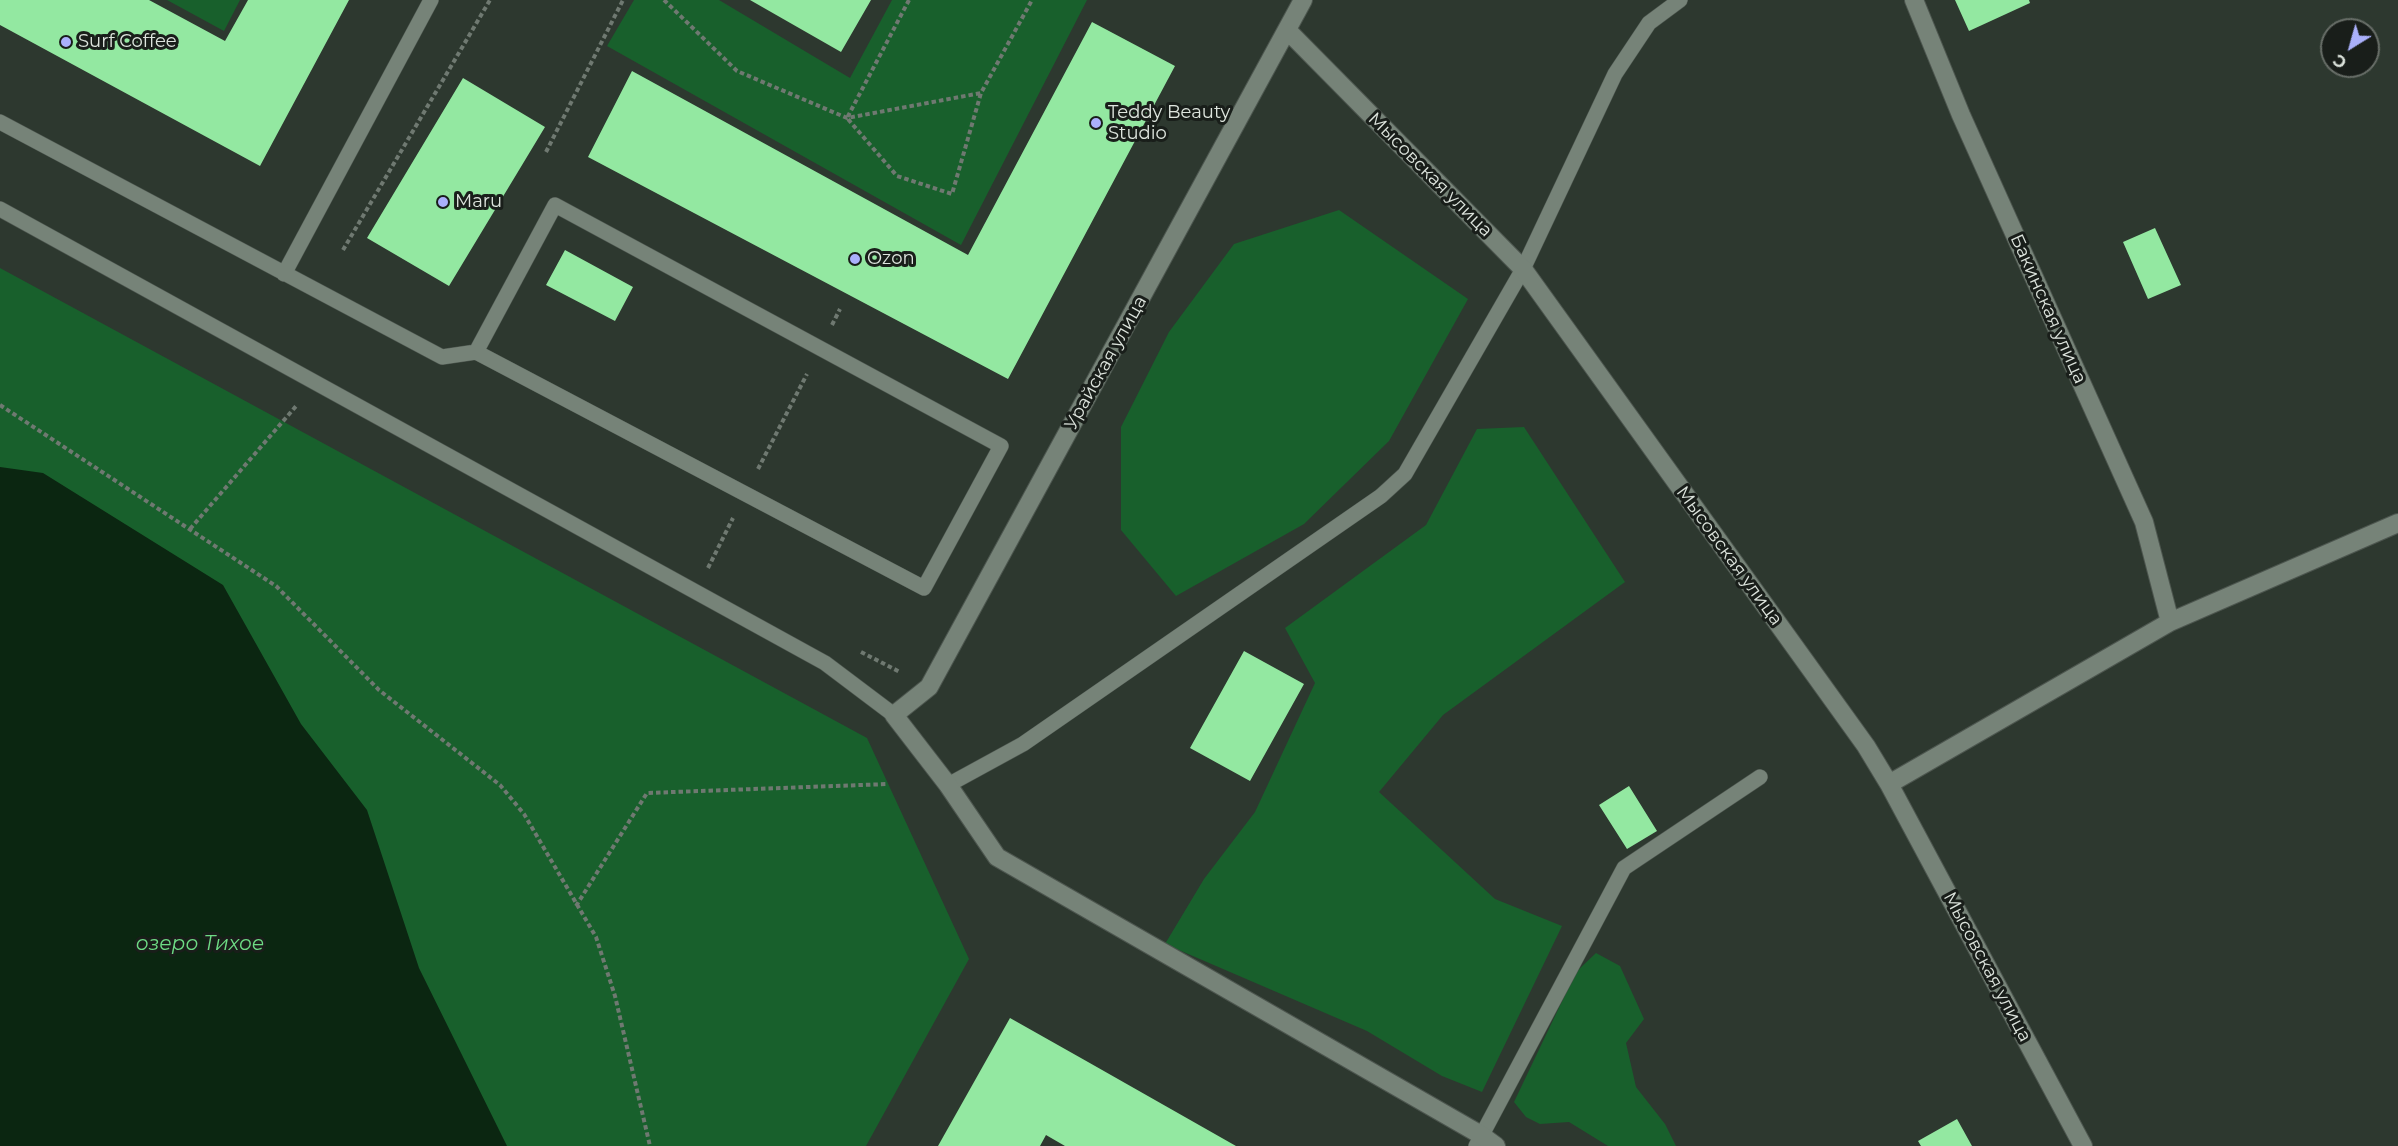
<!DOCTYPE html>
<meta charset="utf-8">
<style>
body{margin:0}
#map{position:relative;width:2398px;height:1146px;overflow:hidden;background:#2d382f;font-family:Montserrat,sans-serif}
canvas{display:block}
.north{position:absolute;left:2320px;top:18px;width:60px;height:60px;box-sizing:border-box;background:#191e1a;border:2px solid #686e68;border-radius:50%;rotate:217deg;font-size:16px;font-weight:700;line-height:24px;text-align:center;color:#dee5de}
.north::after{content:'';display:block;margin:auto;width:21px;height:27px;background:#aab0fb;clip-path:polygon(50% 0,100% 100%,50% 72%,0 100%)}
</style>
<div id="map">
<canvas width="2398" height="1146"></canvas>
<div class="north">С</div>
</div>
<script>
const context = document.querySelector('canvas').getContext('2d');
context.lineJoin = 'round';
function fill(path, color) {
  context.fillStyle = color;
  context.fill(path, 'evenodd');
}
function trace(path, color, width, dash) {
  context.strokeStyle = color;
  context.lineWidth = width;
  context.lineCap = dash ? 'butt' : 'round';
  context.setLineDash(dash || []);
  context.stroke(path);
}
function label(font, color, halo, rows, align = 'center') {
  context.font = font + ' Montserrat,sans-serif';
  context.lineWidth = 6;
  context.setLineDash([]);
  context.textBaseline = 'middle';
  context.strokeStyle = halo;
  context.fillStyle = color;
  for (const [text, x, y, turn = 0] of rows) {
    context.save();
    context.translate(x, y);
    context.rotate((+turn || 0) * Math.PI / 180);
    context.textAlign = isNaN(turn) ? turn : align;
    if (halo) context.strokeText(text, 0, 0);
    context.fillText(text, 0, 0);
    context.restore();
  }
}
fill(new Path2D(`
 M 167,0 L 240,0 L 224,31 Z
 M 634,0 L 719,0 L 850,78 L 892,0 L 1087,0 L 961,245 L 607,46 Z
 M 1339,210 L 1468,299 L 1389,441 L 1304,524 L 1176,596 L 1121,530 L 1121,427 L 1169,332 L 1234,244 Z
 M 0,268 L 867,738 L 969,959 L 866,1146 L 0,1146 Z
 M 1524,427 L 1625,582 L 1443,715 L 1379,792 L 1495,899 L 1562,926 L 1482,1092 L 1442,1076 L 1367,1031 L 1165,944 L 1204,879 L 1255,812 L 1315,683 L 1285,628 L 1426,525 L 1477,429 Z
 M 1596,953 L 1620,966 L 1644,1019 L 1626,1043 L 1636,1087 L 1665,1124 L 1676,1146 L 1608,1146 L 1569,1122 L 1540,1124 L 1526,1117 L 1514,1102 L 1576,972 Z`), '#18602c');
fill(new Path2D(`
 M 0,467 L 43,473 L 223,585 L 301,724 L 367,810 L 419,968 L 507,1146 L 0,1146 Z`), '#0b2611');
fill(new Path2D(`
 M 0,0 L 149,0 L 225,41 L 248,0 L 349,0 L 260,166 L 0,25 Z
 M 750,0 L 871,0 L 841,52 Z
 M 1955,0 L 2029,0 L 2030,3 L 1969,31 Z
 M 1092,22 L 1175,66 L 1008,379 L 588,157 L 632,71 L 968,255 Z
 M 463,78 L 545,127 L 449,286 L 367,238 Z
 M 2155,228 L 2181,285 L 2148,299 L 2123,242 Z
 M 565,250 L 633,287 L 615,321 L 546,285 Z
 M 1244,651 L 1304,684 L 1250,781 L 1190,748 Z
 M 1629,786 L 1657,831 L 1627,849 L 1599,805 Z
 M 1010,1018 L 1088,1062 L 1236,1146 L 1065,1146 L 1046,1135 L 1040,1146 L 938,1146 Z
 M 1957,1119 L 1972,1146 L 1921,1146 L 1918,1141 Z`), '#93e8a1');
const service = new Path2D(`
 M 0,122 L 442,357 L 476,352 L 924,588 L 1001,446 L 555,205 L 476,352
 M 0,209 L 825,663 L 894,715
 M 284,274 L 431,0
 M 948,785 L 1023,744 L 1381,496 L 1405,474 L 1523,269 L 1615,74 L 1649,23 L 1680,0
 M 1476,1146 L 1624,868 L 1760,777`);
const minor = new Path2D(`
 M 1303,0 L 929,687 L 894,715 L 948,785 L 997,857 L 1481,1135 L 1496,1146
 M 1914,0 L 1961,115 L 2144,522 L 2170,622
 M 1287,30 L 1523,269 L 1866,746 L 1889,784 L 2083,1146
 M 1889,784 L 2170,622 L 2398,523`);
trace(service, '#4d564f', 16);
trace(minor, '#4d564f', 20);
trace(new Path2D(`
 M 664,0 L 737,71 L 847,118 L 981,93 L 1032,0
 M 909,0 L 847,118 L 897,176 L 952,194 L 981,93
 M 546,152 L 623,0
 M 343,250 L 490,0
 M 832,325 L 840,309
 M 0,405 L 276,586 L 379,690 L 500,785 L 524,814 L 596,937 L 615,996 L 650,1146
 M 758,469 L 807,374
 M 190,529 L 297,405
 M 708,568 L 733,518
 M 861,652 L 900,672
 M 576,906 L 647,793 L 888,784`), '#6f7971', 4, [4.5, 3]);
trace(service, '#768378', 15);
trace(minor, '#768378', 18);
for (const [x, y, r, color] of [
 [66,42,6,"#aab0fb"],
 [1096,123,6,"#aab0fb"],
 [443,202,6,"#aab0fb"],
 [855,259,6,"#aab0fb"]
]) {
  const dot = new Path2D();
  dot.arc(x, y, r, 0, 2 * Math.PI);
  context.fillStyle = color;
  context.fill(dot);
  trace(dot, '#191e1a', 2);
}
label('18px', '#dee5de', '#191e1a', [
 ["Surf Coffee",78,42],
 ["Teddy Beauty",1108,113],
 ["Studio",1108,134],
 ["Maru",455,202],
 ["Ozon",867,259]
], 'left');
label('18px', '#dee5de', '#191e1a', [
 ["Мысовская улица",1430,175,45],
 ["Бакинская улица",2048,309,66],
 ["Урайская улица",1106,363,-61],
 ["Мысовская улица",1729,556,54],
 ["Мысовская улица",1987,967,62]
]);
label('italic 20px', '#6ddb84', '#191e1a', [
 ["озеро Тихое",200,944]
]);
</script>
